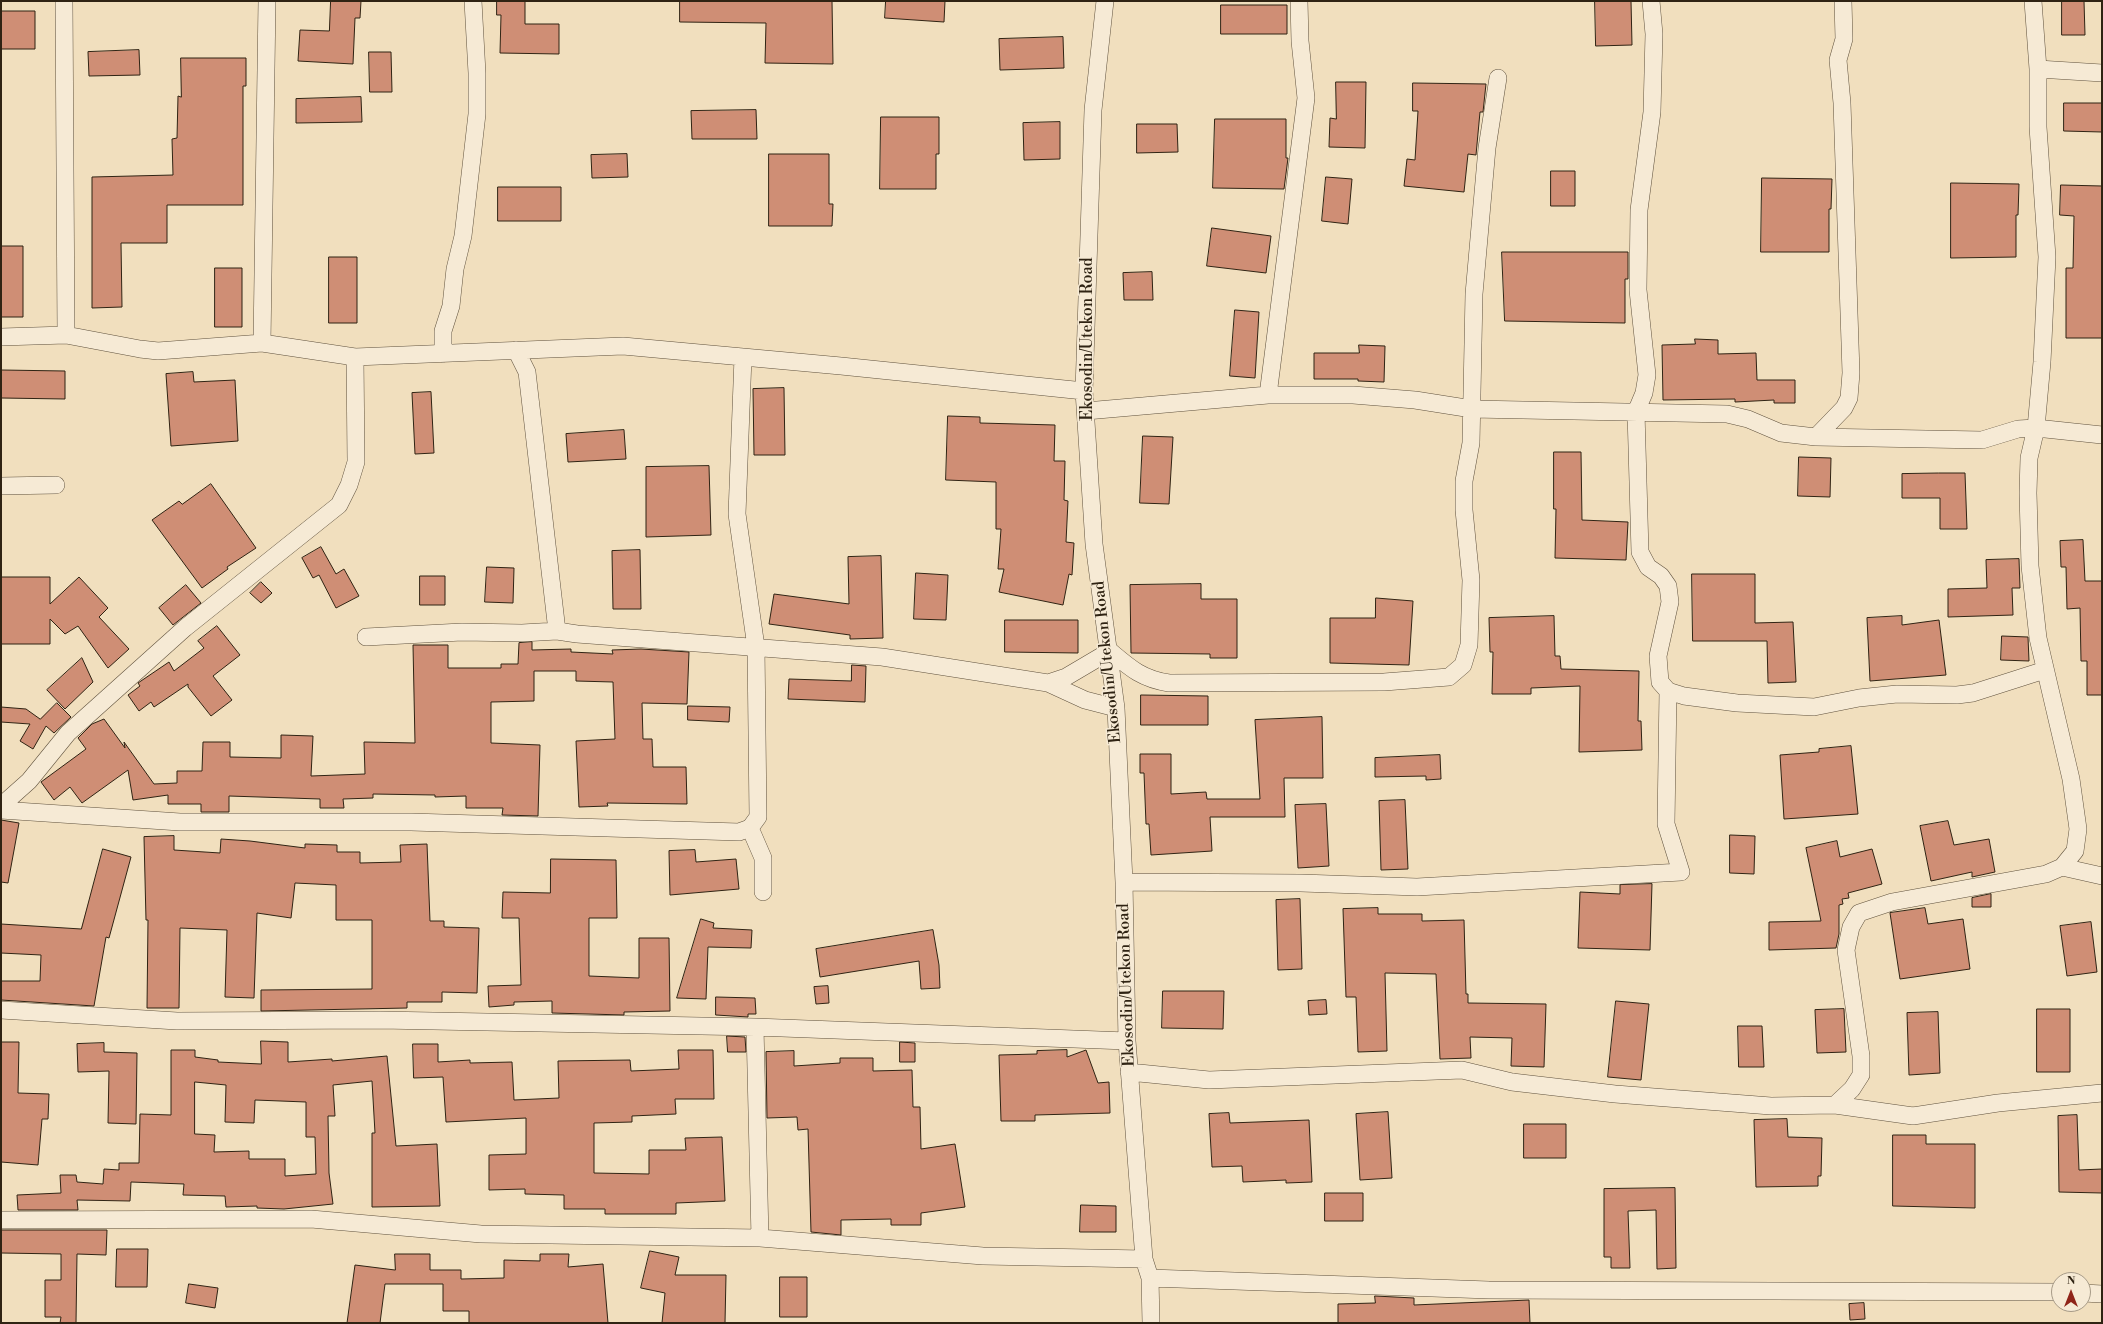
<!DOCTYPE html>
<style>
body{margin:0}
#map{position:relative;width:2103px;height:1324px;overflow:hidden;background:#f1dfbe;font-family:"Libre Bodoni",serif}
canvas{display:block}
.frame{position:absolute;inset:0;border:2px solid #2f2313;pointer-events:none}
.north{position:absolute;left:2051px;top:1272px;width:40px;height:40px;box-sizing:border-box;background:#f6ead5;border:1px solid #a69a87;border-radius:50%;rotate:0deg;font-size:11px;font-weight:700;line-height:16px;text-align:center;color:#2f2313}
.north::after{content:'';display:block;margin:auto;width:14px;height:18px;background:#8f2418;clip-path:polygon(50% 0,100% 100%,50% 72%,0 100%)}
</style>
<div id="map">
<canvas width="2103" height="1324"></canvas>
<div class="frame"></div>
<div class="north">N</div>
</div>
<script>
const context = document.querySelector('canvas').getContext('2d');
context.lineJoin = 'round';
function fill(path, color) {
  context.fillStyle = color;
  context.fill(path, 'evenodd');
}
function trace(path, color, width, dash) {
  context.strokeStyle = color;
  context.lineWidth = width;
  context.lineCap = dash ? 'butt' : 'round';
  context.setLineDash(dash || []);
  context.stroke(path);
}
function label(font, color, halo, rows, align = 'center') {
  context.font = font + ' "Libre Bodoni",serif';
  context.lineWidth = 3;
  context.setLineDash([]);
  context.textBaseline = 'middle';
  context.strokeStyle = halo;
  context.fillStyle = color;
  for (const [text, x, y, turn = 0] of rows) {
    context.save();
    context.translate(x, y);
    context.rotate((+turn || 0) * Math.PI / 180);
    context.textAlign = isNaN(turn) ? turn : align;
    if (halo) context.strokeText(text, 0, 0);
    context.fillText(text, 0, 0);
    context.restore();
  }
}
const building = new Path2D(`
 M 331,1 L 361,1 L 360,18 L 355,18 L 353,64 L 298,61 L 300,30 L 329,31 Z
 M 497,1 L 525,1 L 525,24 L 559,24 L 559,54 L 500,53 L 501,15 L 497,15 Z
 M 680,1 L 832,1 L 833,64 L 765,63 L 766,23 L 680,22 Z
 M 886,1 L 945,1 L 944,22 L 885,18 Z
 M 1595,1 L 1631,1 L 1632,45 L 1596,46 Z
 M 2062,1 L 2084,1 L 2085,35 L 2062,35 Z
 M 1221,5 L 1287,5 L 1287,34 L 1221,34 Z
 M 1,11 L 35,11 L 35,49 L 1,49 Z
 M 1063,37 L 1064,68 L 1000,70 L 999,39 Z
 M 139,50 L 140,75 L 89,76 L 88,52 Z
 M 369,52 L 391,52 L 392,92 L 370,92 Z
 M 181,58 L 246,58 L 246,86 L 243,86 L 243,205 L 167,205 L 167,243 L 121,243 L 122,307 L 92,308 L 92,177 L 173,175 L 172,139 L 177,138 L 178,96 L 181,97 Z
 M 1336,82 L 1366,82 L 1365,148 L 1329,147 L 1330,118 L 1336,119 Z
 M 1413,83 L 1486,84 L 1483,112 L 1480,112 L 1476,155 L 1468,154 L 1464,192 L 1404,186 L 1407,159 L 1415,160 L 1418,111 L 1413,111 Z
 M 361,97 L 362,122 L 296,123 L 296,99 Z
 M 2064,103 L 2102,103 L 2102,132 L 2064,131 Z
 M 756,110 L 757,139 L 692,139 L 691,111 Z
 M 881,117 L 939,117 L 939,154 L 936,154 L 936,189 L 880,189 Z
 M 1215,119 L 1286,119 L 1286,158 L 1288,158 L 1284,189 L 1213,188 Z
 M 1060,122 L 1060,159 L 1024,160 L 1023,123 Z
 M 1137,124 L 1177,124 L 1178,152 L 1137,153 Z
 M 627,154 L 628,177 L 592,178 L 591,155 Z
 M 769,154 L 829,154 L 829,204 L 833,204 L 832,226 L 769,226 Z
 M 1551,171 L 1575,171 L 1575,206 L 1551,206 Z
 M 1326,177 L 1352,179 L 1348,224 L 1322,221 Z
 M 1762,178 L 1832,179 L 1831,209 L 1829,209 L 1829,252 L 1761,252 Z
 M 1951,183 L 2019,184 L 2018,215 L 2016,215 L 2016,257 L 1951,258 Z
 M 2061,185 L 2102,186 L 2102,338 L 2066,338 L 2066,268 L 2073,268 L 2074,216 L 2060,215 Z
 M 498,187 L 561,187 L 561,221 L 498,221 Z
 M 1212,228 L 1271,236 L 1266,273 L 1207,266 Z
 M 1,246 L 23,246 L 23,317 L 1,317 Z
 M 1502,252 L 1628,252 L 1628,279 L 1625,279 L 1625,323 L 1505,321 Z
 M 329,257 L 357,257 L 357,323 L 329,323 Z
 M 215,268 L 242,268 L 242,327 L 215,327 Z
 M 1152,272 L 1153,300 L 1124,300 L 1123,273 Z
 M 1235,310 L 1259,312 L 1255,378 L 1230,376 Z
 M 1695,339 L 1718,340 L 1718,354 L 1756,353 L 1757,380 L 1795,380 L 1795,403 L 1774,403 L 1774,400 L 1735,402 L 1735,399 L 1663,400 L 1662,345 L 1695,344 Z
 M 1359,345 L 1385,346 L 1384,382 L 1358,381 L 1358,379 L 1314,379 L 1314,353 L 1359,353 Z
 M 1,370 L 65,371 L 65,399 L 1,398 Z
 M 193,372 L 194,382 L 235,380 L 238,441 L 171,446 L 166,374 Z
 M 784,388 L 785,455 L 754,455 L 753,389 Z
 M 431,392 L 434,453 L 415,454 L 412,393 Z
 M 948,416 L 980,417 L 980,423 L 1055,425 L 1054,461 L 1065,461 L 1064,500 L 1068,501 L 1066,542 L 1074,543 L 1072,575 L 1069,574 L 1063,605 L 999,592 L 1004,569 L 998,569 L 1001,529 L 996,529 L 996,482 L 946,480 Z
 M 624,430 L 626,459 L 568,462 L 566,434 Z
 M 1143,436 L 1173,437 L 1169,504 L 1140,503 Z
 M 1554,452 L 1581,452 L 1582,520 L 1628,522 L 1626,560 L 1555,558 L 1556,509 L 1554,509 Z
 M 1799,457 L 1831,458 L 1830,497 L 1798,496 Z
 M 709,466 L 711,535 L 646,537 L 646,467 Z
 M 1939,473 L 1965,473 L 1967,529 L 1940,529 L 1940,498 L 1902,498 L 1902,474 Z
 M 211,484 L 256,548 L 227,567 L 228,569 L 202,588 L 152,520 L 179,501 L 182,504 Z
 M 2083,540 L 2085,581 L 2102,581 L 2102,695 L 2087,695 L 2087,661 L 2081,661 L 2080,608 L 2067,609 L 2066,567 L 2061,567 L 2060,541 Z
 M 321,547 L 336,574 L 344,569 L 359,596 L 336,608 L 319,575 L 313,578 L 302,558 Z
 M 640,550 L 641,609 L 613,609 L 612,551 Z
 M 881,556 L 883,638 L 850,639 L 850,635 L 769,624 L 774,594 L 849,604 L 848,557 Z
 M 2019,559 L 2020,588 L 2012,588 L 2013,615 L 1948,617 L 1948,589 L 1987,588 L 1986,560 Z
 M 487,567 L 514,568 L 513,603 L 485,602 Z
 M 916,573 L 948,575 L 946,620 L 914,619 Z
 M 1692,574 L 1755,574 L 1755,623 L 1793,622 L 1796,682 L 1768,683 L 1767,641 L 1693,641 Z
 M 420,576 L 445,576 L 445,605 L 420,605 Z
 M 1,577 L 50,577 L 50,604 L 79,577 L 108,608 L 99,617 L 129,649 L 108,668 L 78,626 L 65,634 L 50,619 L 50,644 L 1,644 Z
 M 261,582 L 272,593 L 261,603 L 250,593 Z
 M 1201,584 L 1201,599 L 1237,599 L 1237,658 L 1210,658 L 1210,654 L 1131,653 L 1130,585 Z
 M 186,585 L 201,603 L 173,625 L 159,608 Z
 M 1376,598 L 1413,601 L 1409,665 L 1330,663 L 1330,618 L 1375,618 Z
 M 1554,616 L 1555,656 L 1560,656 L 1561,669 L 1639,671 L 1638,721 L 1641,721 L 1642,750 L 1579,752 L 1580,686 L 1531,688 L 1531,694 L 1492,694 L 1493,652 L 1490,652 L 1489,618 Z
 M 1902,616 L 1902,625 L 1939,620 L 1946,675 L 1870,681 L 1867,618 Z
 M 1005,620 L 1078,620 L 1078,653 L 1005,652 Z
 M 217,626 L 240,655 L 213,676 L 232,700 L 211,716 L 188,687 L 188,684 L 154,707 L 151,702 L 139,711 L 128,695 L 140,686 L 138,683 L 169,662 L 174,671 L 204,648 L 198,641 Z
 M 2002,636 L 2028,637 L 2029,661 L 2001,660 Z
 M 532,642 L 532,650 L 571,649 L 571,652 L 613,654 L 612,650 L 641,649 L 689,652 L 687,704 L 642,703 L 643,739 L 652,739 L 653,767 L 686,767 L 687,804 L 607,803 L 608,806 L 579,807 L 576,741 L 615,739 L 613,682 L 576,681 L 576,671 L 534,671 L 534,701 L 491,702 L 491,743 L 540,745 L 538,816 L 502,815 L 503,808 L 466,808 L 466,796 L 435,797 L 435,795 L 373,794 L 373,798 L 343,799 L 344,808 L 320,808 L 320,799 L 229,796 L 229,812 L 201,812 L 201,804 L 168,804 L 168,795 L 133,800 L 128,770 L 82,803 L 70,787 L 54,800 L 41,782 L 86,749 L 78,738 L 92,724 L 104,719 L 125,748 L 124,742 L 154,784 L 177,783 L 177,771 L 202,771 L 203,742 L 230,742 L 230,757 L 281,758 L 281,735 L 313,736 L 311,776 L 365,774 L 364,742 L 415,743 L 413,645 L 448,645 L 448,668 L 501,668 L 501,664 L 518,664 L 519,643 Z
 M 82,658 L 93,682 L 65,709 L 47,690 Z
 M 852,665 L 866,666 L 865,702 L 788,699 L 789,679 L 851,681 Z
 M 1141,695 L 1208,696 L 1208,725 L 1141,725 Z
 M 57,703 L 71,717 L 54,733 L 46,726 L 33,749 L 20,741 L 30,724 L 1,722 L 1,707 L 26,709 L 40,719 Z
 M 688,706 L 730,707 L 729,722 L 688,720 Z
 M 1322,717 L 1323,778 L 1284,778 L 1285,817 L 1210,817 L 1212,851 L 1151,855 L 1149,824 L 1146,824 L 1144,773 L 1140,773 L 1140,754 L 1171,754 L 1171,794 L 1206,792 L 1207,799 L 1260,799 L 1255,720 Z
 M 1851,746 L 1858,814 L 1784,819 L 1780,755 L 1819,752 L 1819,749 Z
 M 1440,755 L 1441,779 L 1426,780 L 1426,776 L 1375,777 L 1375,758 Z
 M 1405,800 L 1408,869 L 1381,870 L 1379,801 Z
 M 1326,804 L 1329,866 L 1298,868 L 1295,805 Z
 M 1,820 L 19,823 L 8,883 L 1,882 Z
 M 1948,821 L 1954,845 L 1989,839 L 1995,872 L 1972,877 L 1972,872 L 1931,881 L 1920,826 Z
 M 1730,835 L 1755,836 L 1754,874 L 1730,873 Z
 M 174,836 L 174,850 L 220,853 L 221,839 L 250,841 L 305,848 L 305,844 L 337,845 L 337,852 L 360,852 L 360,863 L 401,862 L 400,845 L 427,844 L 430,921 L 444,921 L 444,927 L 479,928 L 477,993 L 442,992 L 442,1002 L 407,1002 L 407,1008 L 261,1011 L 261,990 L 372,989 L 372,920 L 336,920 L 336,885 L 295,883 L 291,918 L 257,913 L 254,998 L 225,997 L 227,930 L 180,928 L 179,1008 L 147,1008 L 148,920 L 146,920 L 144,837 Z
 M 1837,841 L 1840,857 L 1872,849 L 1882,884 L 1848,893 L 1849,898 L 1842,899 L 1843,904 L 1839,905 L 1839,934 L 1836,948 L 1769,950 L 1769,922 L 1821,921 L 1806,848 Z
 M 103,849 L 131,857 L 109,938 L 106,937 L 94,1006 L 1,1000 L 1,981 L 40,981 L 41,955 L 1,953 L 1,924 L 81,929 Z
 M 695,850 L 696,862 L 736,859 L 739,889 L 670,895 L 669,851 Z
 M 551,859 L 616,860 L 617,918 L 589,918 L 589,976 L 639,978 L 639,938 L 669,938 L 670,1011 L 624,1012 L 624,1015 L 552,1013 L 552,1001 L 514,1002 L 514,1005 L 489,1007 L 488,986 L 521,985 L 519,918 L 502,918 L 503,892 L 550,893 Z
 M 1652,884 L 1650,950 L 1578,948 L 1580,892 L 1620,894 L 1620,885 Z
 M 1991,894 L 1991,907 L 1972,907 L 1972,898 Z
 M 1300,899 L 1302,969 L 1278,970 L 1276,900 Z
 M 1378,908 L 1378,914 L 1422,914 L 1422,921 L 1464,920 L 1466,994 L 1468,994 L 1468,1003 L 1546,1004 L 1544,1067 L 1511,1066 L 1512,1038 L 1470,1037 L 1471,1058 L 1440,1059 L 1436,974 L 1385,973 L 1387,1051 L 1358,1052 L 1356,997 L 1346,997 L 1343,909 Z
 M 1925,908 L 1928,924 L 1963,919 L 1970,969 L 1900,979 L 1890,913 Z
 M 701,919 L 714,923 L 713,928 L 752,930 L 751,948 L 708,947 L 706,999 L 677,998 Z
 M 2091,922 L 2097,972 L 2067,976 L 2060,926 Z
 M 933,930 L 939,965 L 940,988 L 921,989 L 919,961 L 820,977 L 816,949 Z
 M 828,986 L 829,1003 L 816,1004 L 814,987 Z
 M 1163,991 L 1224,991 L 1223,1029 L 1162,1028 Z
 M 716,997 L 755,998 L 756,1014 L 748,1014 L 748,1017 L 716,1015 Z
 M 1326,1000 L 1327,1014 L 1309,1015 L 1308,1001 Z
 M 1616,1001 L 1649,1004 L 1641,1080 L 1608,1077 Z
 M 1844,1009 L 1846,1052 L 1817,1053 L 1815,1010 Z
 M 2037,1009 L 2070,1009 L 2070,1072 L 2037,1072 Z
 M 1938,1012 L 1940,1073 L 1909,1075 L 1907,1013 Z
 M 1738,1026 L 1762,1026 L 1764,1067 L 1739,1067 Z
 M 727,1036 L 745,1037 L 746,1052 L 728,1052 Z
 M 261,1041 L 288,1042 L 288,1062 L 332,1059 L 332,1061 L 387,1056 L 396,1146 L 437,1144 L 440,1206 L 372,1207 L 372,1133 L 375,1133 L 372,1081 L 333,1085 L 335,1116 L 328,1116 L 329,1173 L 333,1204 L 284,1209 L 257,1208 L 257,1206 L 226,1207 L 225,1196 L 183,1195 L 184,1184 L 131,1182 L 130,1201 L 77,1200 L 78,1210 L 18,1210 L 17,1195 L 61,1193 L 60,1175 L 76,1175 L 77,1182 L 103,1184 L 104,1169 L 119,1170 L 119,1163 L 139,1163 L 140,1114 L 171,1115 L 171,1050 L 195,1050 L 195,1057 L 218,1060 L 218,1062 L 261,1064 ZM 195,1082 L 226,1085 L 225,1122 L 254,1123 L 255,1100 L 306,1102 L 306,1137 L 315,1137 L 316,1174 L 285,1176 L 285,1159 L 249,1159 L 249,1151 L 214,1152 L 215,1135 L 195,1134 Z
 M 1,1042 L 19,1042 L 18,1093 L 49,1094 L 48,1119 L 42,1119 L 38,1165 L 1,1162 Z
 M 900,1042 L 915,1043 L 915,1062 L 900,1062 Z
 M 104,1043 L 104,1052 L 137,1053 L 136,1124 L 108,1123 L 109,1071 L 78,1072 L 77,1044 Z
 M 413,1044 L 438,1044 L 438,1062 L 470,1060 L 470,1063 L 512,1062 L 514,1100 L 559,1098 L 558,1061 L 630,1060 L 631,1071 L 679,1069 L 678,1050 L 713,1050 L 714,1099 L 675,1099 L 676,1114 L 632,1116 L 632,1122 L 594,1123 L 594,1173 L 649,1174 L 649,1150 L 686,1150 L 685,1138 L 722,1137 L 725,1201 L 676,1203 L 676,1214 L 605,1214 L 605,1209 L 564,1209 L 564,1195 L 525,1194 L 525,1189 L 489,1190 L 489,1155 L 526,1154 L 526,1118 L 446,1122 L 443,1077 L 414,1078 Z
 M 1067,1050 L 1067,1057 L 1086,1050 L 1098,1083 L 1109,1082 L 1110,1113 L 1035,1115 L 1035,1121 L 1001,1121 L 999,1055 L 1037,1054 L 1037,1051 Z
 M 794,1051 L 794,1066 L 840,1063 L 840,1058 L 873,1058 L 873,1071 L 912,1070 L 913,1107 L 920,1107 L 921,1149 L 955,1144 L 965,1207 L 921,1213 L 921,1225 L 891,1225 L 891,1219 L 841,1220 L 841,1235 L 811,1232 L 808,1129 L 798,1130 L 797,1117 L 767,1118 L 766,1052 Z
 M 1388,1112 L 1392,1178 L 1360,1180 L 1356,1114 Z
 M 1229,1113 L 1230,1123 L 1309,1120 L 1312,1182 L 1286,1183 L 1286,1180 L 1243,1182 L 1242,1166 L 1212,1167 L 1209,1114 Z
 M 2077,1115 L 2079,1170 L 2102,1169 L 2102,1193 L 2059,1192 L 2058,1116 Z
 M 1787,1119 L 1788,1137 L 1822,1138 L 1821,1176 L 1818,1176 L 1818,1186 L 1756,1187 L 1754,1120 Z
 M 1524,1124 L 1566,1124 L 1566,1158 L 1524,1158 Z
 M 1893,1135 L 1926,1135 L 1926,1144 L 1975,1144 L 1975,1208 L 1893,1206 Z
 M 1675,1188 L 1676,1268 L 1657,1269 L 1656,1210 L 1628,1211 L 1630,1268 L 1611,1268 L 1611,1257 L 1604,1257 L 1604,1189 Z
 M 1325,1193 L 1363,1193 L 1363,1221 L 1325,1221 Z
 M 1081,1205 L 1116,1206 L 1116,1232 L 1080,1232 Z
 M 1,1230 L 107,1230 L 106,1255 L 77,1254 L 76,1323 L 60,1323 L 61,1317 L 45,1317 L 45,1280 L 61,1280 L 61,1254 L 1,1253 Z
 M 117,1249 L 148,1249 L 147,1287 L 116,1287 Z
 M 650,1251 L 679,1257 L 675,1275 L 726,1275 L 725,1323 L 662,1323 L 665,1293 L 641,1288 Z
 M 395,1254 L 430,1254 L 430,1270 L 461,1270 L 461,1279 L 504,1278 L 504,1260 L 540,1261 L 540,1254 L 569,1254 L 568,1267 L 603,1264 L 608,1323 L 469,1323 L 469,1311 L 443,1311 L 443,1284 L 385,1284 L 380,1323 L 347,1323 L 355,1265 L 395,1270 Z
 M 780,1277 L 807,1277 L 807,1317 L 780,1317 Z
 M 189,1284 L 218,1288 L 215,1308 L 186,1303 Z
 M 1375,1296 L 1414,1298 L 1414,1305 L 1529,1300 L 1530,1323 L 1338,1323 L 1338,1304 L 1375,1303 Z
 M 1864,1303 L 1865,1319 L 1850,1320 L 1849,1304 Z`);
fill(building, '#cf8e75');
trace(building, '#2f2313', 1);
const minor = new Path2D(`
 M 64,1 L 66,335
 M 1105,1 L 1093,110 L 1084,391 L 1094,544 L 1116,708 L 1124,882 L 1127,1041 L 1144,1259 L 1150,1278 L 1151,1323
 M 1651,1 L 1654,34 L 1652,112 L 1639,210 L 1638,290 L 1647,375 L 1644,393 L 1636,412 L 1640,552 L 1648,567 L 1661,576 L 1668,586 L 1670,602 L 1658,656 L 1660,682 L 1668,691 L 1684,696 L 1737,703 L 1814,707 L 1859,698 L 1897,694 L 1957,695 L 1973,693 L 2045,670
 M 2038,69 L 2102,73
 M 1,337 L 66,335 L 140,349 L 158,351 L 262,343 L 355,357 L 623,346 L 841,366 L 1084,391
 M 262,343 L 267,1
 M 516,350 L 527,372 L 557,631
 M 443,354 L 443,331 L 451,306 L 455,269 L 463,236 L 477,114 L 477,73 L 473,1
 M 1268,395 L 1306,98 L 1300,41 L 1299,1
 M 1086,411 L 1268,395 L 1353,395 L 1415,400 L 1472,409 L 1727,414 L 1748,419 L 1781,433 L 1816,437 L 1982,440 L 2018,429 L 2036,428 L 2102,435
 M 1816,437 L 1844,408 L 1849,398 L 1851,373 L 1842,103 L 1838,60 L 1844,39 L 1843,1
 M 1,486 L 56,485
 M 366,637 L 462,632 L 522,633 L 557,631 L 577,634 L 882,657 L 1048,683 L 1085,700 L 1116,708
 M 1048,683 L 1066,677 L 1110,651 C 1130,668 1142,679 1169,683 L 1384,682 L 1449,677 L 1463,665 L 1469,645 L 1471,580 L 1464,510 L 1464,481 L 1471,443 L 1474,294 L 1487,148 L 1498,78
 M 1,806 L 29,781 L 68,733 L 185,628 L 339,505 L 349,485 L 356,462 L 355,357
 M 1,810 L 180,822 L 411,822 L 739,832 L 750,828 L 758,817 L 756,647 L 737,514 L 743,357
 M 750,828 L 763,858 L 763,892
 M 2062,867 L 2102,876
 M 1124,882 L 1301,883 L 1417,887 L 1681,872 L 1666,824 L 1668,691
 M 1,1010 L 177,1021 L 380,1020 L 755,1027 L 1127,1041
 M 755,1027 L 760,1238
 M 1129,1072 L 1209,1080 L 1462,1070 L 1512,1082 L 1615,1094 L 1771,1106 L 1835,1105 L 1913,1116 L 1998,1103 L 2102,1093
 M 1835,1105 L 1852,1089 L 1861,1075 L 1861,1056 L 1846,950 L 1851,927 L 1859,913 L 1892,902 L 2046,874 L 2062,867 L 2075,851 L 2078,829 L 2071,779 L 2038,638 L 2030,566 L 2028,493 L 2029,458 L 2036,428 L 2042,362 L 2047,257 L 2038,127 L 2038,69 L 2033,1
 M 1,1220 L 311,1219 L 481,1234 L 760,1238 L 983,1256 L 1144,1259
 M 1150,1278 L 1489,1290 L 2059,1292
 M 2083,1293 L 2102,1294`);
trace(minor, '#60523e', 18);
trace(minor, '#f6ead5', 17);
label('16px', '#2f2313', '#f6ead5', [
 ["Ekosodin/Utekon Road",1088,339,-90],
 ["Ekosodin/Utekon Road",1108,662,-96],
 ["Ekosodin/Utekon Road",1127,985,-92]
]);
</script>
